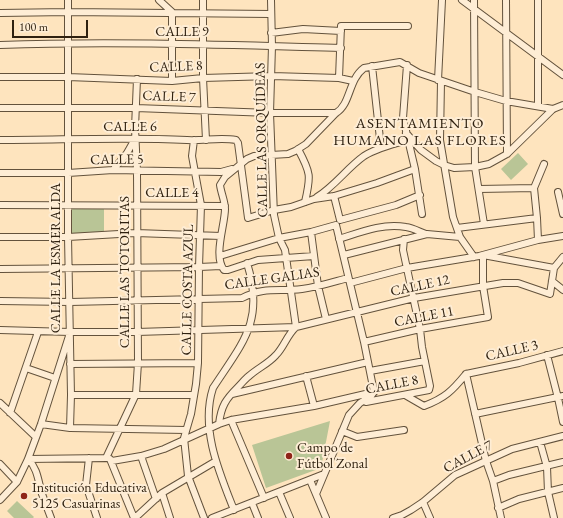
<!DOCTYPE html>
<meta charset="utf-8">
<style>
body{margin:0}
#map{position:relative;width:563px;height:518px;overflow:hidden;background:#fee4be;font-family:"EB Garamond",serif}
canvas{display:block}
.scale{position:absolute;left:12px;top:20px;width:76px;height:18px;box-sizing:border-box;border:2px solid #2f2110;border-top:0;padding-left:5px;font-size:12px;line-height:14px;white-space:nowrap;color:#2f2110;-webkit-text-stroke:3px #feedd5;paint-order:stroke}
</style>
<div id="map">
<canvas width="563" height="518"></canvas>
<div class="scale">100 m</div>
</div>
<script>
const context = document.querySelector('canvas').getContext('2d');
context.lineJoin = 'round';
function fill(path, color) {
  context.fillStyle = color;
  context.fill(path, 'evenodd');
}
function trace(path, color, width, dash) {
  context.strokeStyle = color;
  context.lineWidth = width;
  context.lineCap = dash ? 'butt' : 'round';
  context.setLineDash(dash || []);
  context.stroke(path);
}
function label(font, color, halo, rows, align = 'center') {
  context.font = font + ' "EB Garamond",serif';
  context.lineWidth = 4;
  context.setLineDash([]);
  context.textBaseline = 'middle';
  context.strokeStyle = halo;
  context.fillStyle = color;
  for (const [text, x, y, turn = 0] of rows) {
    context.save();
    context.translate(x, y);
    context.rotate((+turn || 0) * Math.PI / 180);
    context.textAlign = isNaN(turn) ? turn : align;
    if (halo) context.strokeText(text, 0, 0);
    context.fillText(text, 0, 0);
    context.restore();
  }
}
fill(new Path2D(`
 M 518,153 L 528,164 L 511,180 L 501,169 Z
 M 72,208 L 104,208 L 104,234 L 71,235 Z
 M 330,421 L 321,468 L 266,488 L 252,445 Z
 M 17,501 L 34,517 L 33,518 L 14,518 L 7,511 Z`), '#b9c596');
const minor = new Path2D(`
 M 68,0 L 68,237 L 71,395 L 70,428
 M 159,0 L 172,12 L 172,81
 M 203,0 L 203,78 L 206,140
 M 271,0 L 272,46 L 270,113 L 274,215 L 279,238 L 285,250 L 296,327
 M 462,0 L 563,75
 M 474,0 L 475,167 L 484,224
 M 506,0 L 507,154
 M 0,13 L 68,12 L 271,14
 M 271,33 L 303,29 L 341,31
 M 0,45 C 114,41 227,45 341,48
 M 407,65 L 403,118 L 415,169 L 422,214
 M 372,66 L 381,148
 M 0,77 L 68,77 L 172,81 L 203,78 L 272,76 L 339,78 L 353,81
 M 339,78 L 341,26 L 408,26
 M 438,80 L 442,0
 M 441,81 L 440,140 L 453,217 L 460,237 L 474,257
 M 538,106 L 538,0
 M 0,108 L 136,108 L 270,113 L 336,113
 M 406,133 L 421,150 L 436,161 L 444,165 L 454,168 L 475,167 L 489,164 L 507,154 L 553,109 L 563,105
 M 0,140 C 62,140 125,137 187,140 C 203,141 220,137 236,140 L 238,143 L 248,218 L 274,210 L 291,207 L 314,199 L 334,196 L 377,183 L 415,169
 M 194,140 L 192,156 L 201,205 L 199,267 L 198,363 L 196,384 L 191,414 L 184,438 L 188,476 L 204,518
 M 298,149 C 311,173 311,176 305,202
 M 113,170 L 127,153 L 135,139
 M 0,173 L 68,173 L 113,170 L 221,172 L 232,169
 M 479,189 L 534,188
 M 558,192 L 563,214
 M 334,196 L 340,220 L 396,205 L 420,195
 M 317,197 C 335,186 347,168 364,156 C 377,148 393,144 408,140
 M 0,205 L 225,206
 M 457,228 L 537,218
 M 311,232 L 318,286 L 326,319
 M 0,237 L 68,237 L 136,233 L 221,236
 M 339,239 C 361,232 382,223 406,227 C 413,228 420,232 426,234
 M 538,240 L 537,218 L 534,188 L 544,164
 M 344,255 L 427,234 L 460,237
 M 220,256 L 279,238 L 311,232 L 336,225 L 364,342 L 374,392 L 371,396 L 360,403 L 349,415 L 316,494
 M 314,256 L 258,260 L 228,270 L 224,270 C 213,256 225,225 225,209 C 225,201 221,193 220,185 L 225,177 L 247,159 L 254,156 L 288,154 L 295,151 L 306,144 L 336,113 C 351,104 348,80 364,68 L 400,62 L 419,73 L 475,92 L 506,101 L 553,109
 M 0,269 L 199,267 L 221,266
 M 552,281 L 563,290
 M 350,283 L 407,268 L 479,256 L 538,240 L 563,236
 M 0,301 L 70,302 L 242,298 C 266,286 278,292 302,289 C 318,287 333,282 348,278
 M 0,330 L 70,332 L 137,332 L 296,327 L 414,298 L 503,283 L 518,283 L 550,294 L 554,268 L 563,257
 M 364,342 L 420,329 L 488,317 L 483,286 L 483,255 L 554,268
 M 547,355 L 558,398 L 563,422
 M 70,364 L 198,363
 M 26,368 L 55,378
 M 370,371 L 425,361
 M 466,374 L 486,461 L 493,481 L 501,518
 M 466,374 L 519,363 L 563,351
 M 306,376 L 314,406
 M 232,394 L 368,362
 M 71,395 L 194,395
 M 405,395 L 424,406 C 445,398 452,391 466,374
 M 366,402 L 429,390 L 430,386 L 422,347 L 420,329 L 403,250 L 404,239
 M 0,403 L 36,437
 M 10,413 L 38,332
 M 475,414 L 563,396
 M 231,420 L 264,498
 M 41,424 L 70,428 L 186,430
 M 219,424 L 231,420 L 314,406 L 374,392
 M 342,431 L 357,437 L 404,430
 M 540,442 L 547,467 L 548,492 L 554,518
 M 141,456 L 156,499
 M 89,458 L 86,485 L 97,518
 M 106,458 L 136,394 L 138,363 L 137,171 L 135,128 L 137,79
 M 28,459 L 106,458
 M 28,459 C 38,469 38,481 42,494 C 45,502 48,510 51,518
 M 110,459 L 134,518
 M 112,461 L 141,456 L 164,449 L 219,424 C 221,406 226,399 238,387 C 242,383 245,379 249,376 C 258,368 268,364 276,355 C 284,347 287,335 296,327
 M 0,464 L 17,482
 M 310,480 L 326,518
 M 493,481 L 509,475 L 563,462
 M 279,492 L 290,518
 M 162,493 L 170,518
 M 0,500 L 17,482 L 28,459 L 41,424 L 69,336
 M 423,502 L 430,518
 M 252,503 L 258,518
 M 498,508 L 519,499 L 563,488
 M 234,510 C 219,472 200,428 213,388 C 243,342 265,321 247,263
 M 135,518 L 162,493 L 216,461
 M 212,518 L 324,474
 M 393,518 L 402,515 L 411,510 L 423,502 L 455,475 L 512,449 L 563,436`);
trace(minor, '#63523c', 8);
trace(minor, '#feedd5', 6);
for (const [x, y, r, color] of [
 [289,456,4,"#8f2418"],
 [24,496,4,"#8f2418"]
]) {
  const dot = new Path2D();
  dot.arc(x, y, r, 0, 2 * Math.PI);
  context.fillStyle = color;
  context.fill(dot);
  trace(dot, '#feedd5', 1.5);
}
label('14px', '#2f2110', '#feedd5', [
 ["CALLE 9",182,32],
 ["CALLE 8",176,67,-2],
 ["CALLE 7",169,97,2],
 ["CALLE 6",130,127],
 ["CALLE LAS ORQUÍDEAS",262,140,-91],
 ["CALLE 5",117,160,-1],
 ["CALLE 4",172,193],
 ["CALLE LA ESMERALDA",56,258,-90],
 ["CALLE LAS TOTORITAS",125,272,-90],
 ["CALLE GALIAS",272,279,-8],
 ["CALLE 12",420,286,-12],
 ["CALLE COSTA AZUL",188,290,-89],
 ["CALLE 11",424,317,-11],
 ["CALLE 3",512,351,-13],
 ["CALLE 8",392,385,-11],
 ["CALLE 7",468,457,-28]
]);
label('14px', '#2f2110', '#feedd5', [
 ["Campo de",297,448],
 ["Fútbol Zonal",297,464],
 ["Institución Educativa",32,488],
 ["5125 Casuarinas",32,504]
], 'left');
context.letterSpacing = '1px';
label('15px', '#2f2110', '#feedd5', [
 ["ASENTAMIENTO",420,124],
 ["HUMANO LAS FLORES",420,141]
]);
context.letterSpacing = '0px';
</script>
